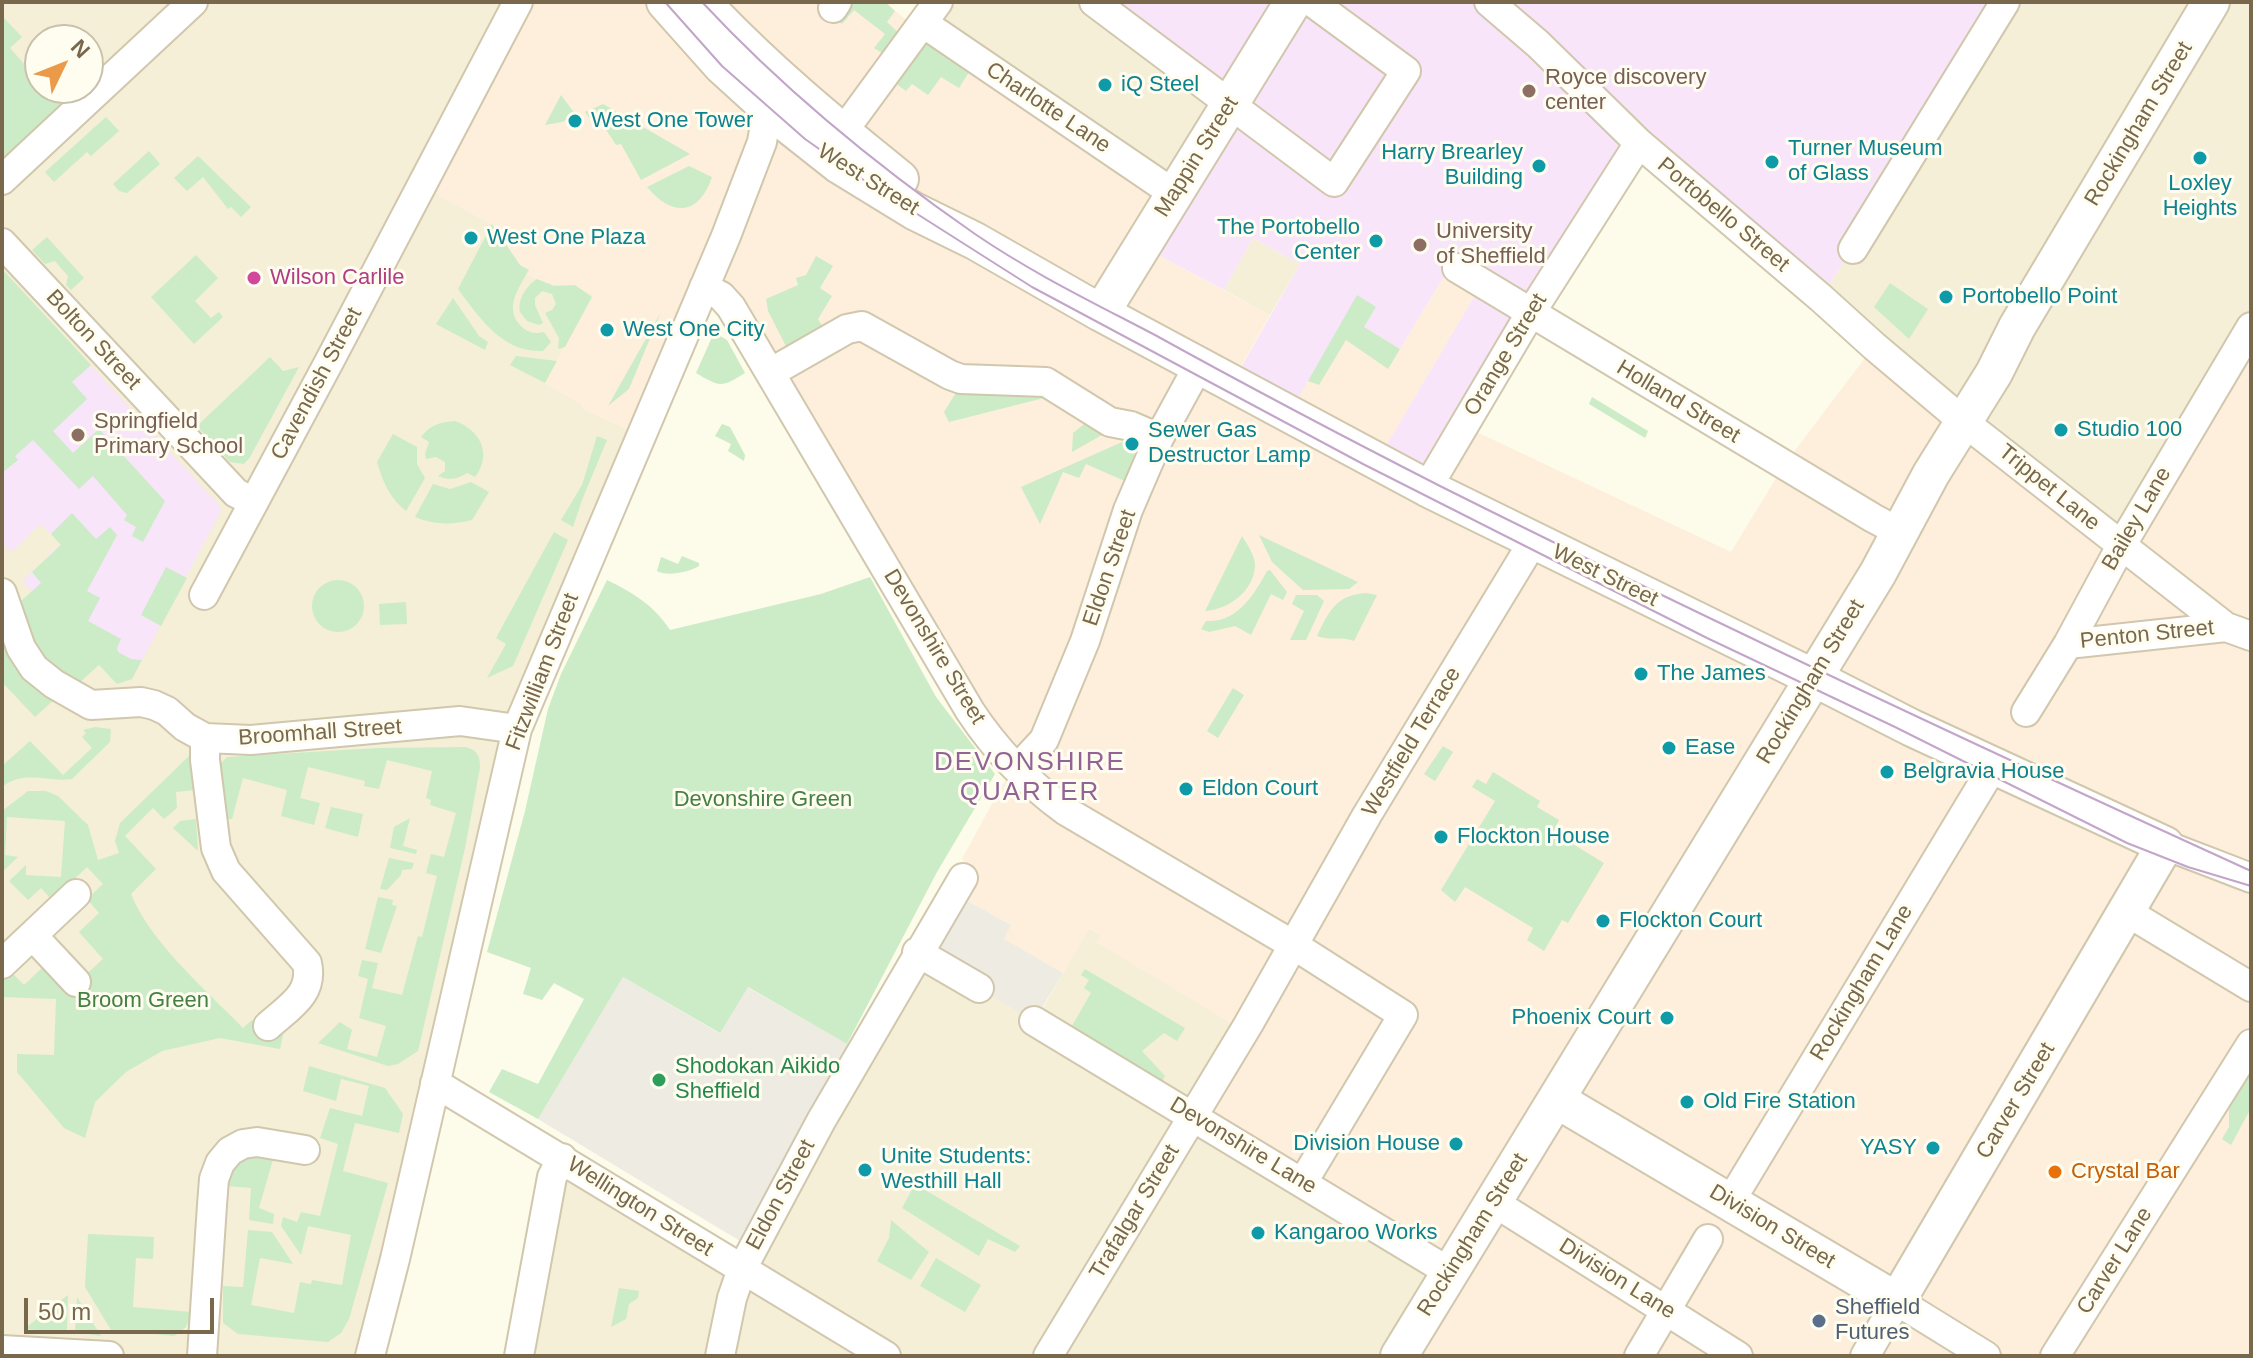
<!DOCTYPE html>
<style>
body{margin:0}
#map{position:relative;width:2253px;height:1358px;overflow:hidden;background:#fdfbe9;font-family:Helvetica,sans-serif}
canvas{display:block}
.frame{position:absolute;inset:0;border:4px solid #79684b;pointer-events:none}
.north{position:absolute;left:24px;top:24px;width:80px;height:80px;box-sizing:border-box;background:#fffdf0;border:2px solid #c9c1ae;border-radius:50%;rotate:47deg;font-size:22px;font-weight:700;line-height:32px;text-align:center;color:#79684b}
.north::after{content:'';display:block;margin:auto;width:28px;height:36px;background:#eb9a4a;clip-path:polygon(50% 0,100% 100%,50% 72%,0 100%)}
.scale{position:absolute;left:24px;top:1298px;width:190px;height:36px;box-sizing:border-box;border:4px solid #79684b;border-top:0;padding-left:10px;font-size:24px;line-height:28px;white-space:nowrap;color:#79684b;-webkit-text-stroke:6px #fffdf0;paint-order:stroke}
</style>
<div id="map">
<canvas width="2253" height="1358"></canvas>
<div class="frame"></div>
<div class="north">N</div>
<div class="scale">50 m</div>
</div>
<script>
const context = document.querySelector('canvas').getContext('2d');
context.lineJoin = 'round';
function fill(path, color) {
  context.fillStyle = color;
  context.fill(path, 'evenodd');
}
function trace(path, color, width, dash) {
  context.strokeStyle = color;
  context.lineWidth = width;
  context.lineCap = dash ? 'butt' : 'round';
  context.setLineDash(dash || []);
  context.stroke(path);
}
function label(font, color, halo, rows, align = 'center') {
  context.font = font + ' Helvetica,sans-serif';
  context.lineWidth = 6;
  context.setLineDash([]);
  context.textBaseline = 'middle';
  context.strokeStyle = halo;
  context.fillStyle = color;
  for (const [text, x, y, turn = 0] of rows) {
    context.save();
    context.translate(x, y);
    context.rotate((+turn || 0) * Math.PI / 180);
    context.textAlign = isNaN(turn) ? turn : align;
    if (halo) context.strokeText(text, 0, 0);
    context.fillText(text, 0, 0);
    context.restore();
  }
}
fill(new Path2D(`
 M 2,2 L 518,2 L 441,197 L 492,224 L 524,272 L 543,282 L 576,287 L 593,294 L 545,383 L 583,405 L 582,408 L 594,414 L 643,436 L 517,729 L 370,1356 L 2,1356 ZM 40,40 L 88,40 L 88,88 L 40,88 Z
 M 942,2 L 1082,2 L 1217,100 L 1164,183 L 929,21 Z
 M 2005,2 L 2251,2 L 2251,345 L 2121,546 L 1821,298 Z
 M 1253,238 L 1300,264 L 1270,315 L 1224,290 Z
 M 1089,928 L 1101,935 L 1097,942 L 1245,1031 L 1451,1273 L 1399,1356 L 519,1356 L 562,1158 L 742,1269 L 917,952 L 1040,1013 Z`), '#f5efd7');
fill(new Path2D(`
 M 518,2 L 885,2 L 912,25 L 1173,193 L 1141,246 L 1270,315 L 1232,382 L 1304,386 L 1357,295 L 1400,349 L 1451,265 L 1476,293 L 1378,460 L 1464,426 L 1731,552 L 1784,465 L 1874,346 L 2121,546 L 2251,344 L 2251,1356 L 1399,1356 L 1451,1274 L 1193,1115 L 1244,1031 L 1096,942 L 1101,935 L 1090,928 L 1063,973 L 1003,939 L 1011,925 L 953,893 L 970,866 L 962,859 L 1002,785 L 1018,767 L 705,287 L 643,436 L 594,414 L 582,408 L 583,405 L 545,383 L 593,294 L 577,287 L 543,282 L 524,272 L 492,224 L 441,197 L 423,183 Z`), '#feefdc');
fill(new Path2D(`
 M 953,893 L 1011,925 L 1004,939 L 1063,973 L 1034,1021 L 917,952 Z
 M 623,977 L 719,1033 L 747,987 L 856,1049 L 745,1244 L 538,1119 Z`), '#eeebe2');
fill(new Path2D(`
 M 1094,2 L 2005,2 L 1821,298 L 1639,144 L 1427,488 L 1377,461 L 1482,283 L 1451,265 L 1400,349 L 1364,327 L 1376,307 L 1308,381 L 1289,414 L 1232,383 L 1300,264 L 1253,238 L 1224,290 L 1141,246 L 1229,105 Z
 M 2,269 L 219,505 L 221,511 L 132,679 L 117,684 L 22,581 L 61,544 L 41,524 L 11,552 L 2,542 Z`), '#f8e5fa');
fill(new Path2D(`
 M 848,2 L 885,2 L 895,11 L 887,22 L 902,36 L 888,57 L 874,48 L 885,34 L 854,10 L 842,24 L 835,18 Z
 M 2,16 L 22,37 L 10,48 L 40,82 L 40,88 L 46,88 L 61,105 L 2,159 Z
 M 933,43 L 971,69 L 959,88 L 941,77 L 928,95 L 912,84 L 906,91 L 891,80 L 914,47 Z
 M 561,95 L 576,115 L 562,122 L 545,125 Z
 M 603,104 L 690,154 L 641,180 L 621,144 L 616,145 L 603,125 L 596,128 L 585,112 Z
 M 106,117 L 119,131 L 91,156 L 87,152 L 54,182 L 45,172 Z
 M 149,151 L 160,164 L 127,193 L 119,191 L 113,184 Z
 M 198,156 L 251,207 L 241,217 L 231,207 L 228,209 L 203,177 L 187,191 L 174,178 Z
 M 689,166 L 712,177 C 699,216 672,217 647,187 Z
 M 492,224 L 520,265 L 529,270 C 519,287 504,308 520,325 C 527,333 535,334 544,332 L 551,342 L 543,351 C 502,353 479,317 458,289 Z
 M 47,237 L 84,278 L 71,290 L 66,285 L 68,276 L 55,261 L 45,264 L 32,250 Z
 M 196,255 L 218,278 L 195,301 L 211,318 L 219,312 L 223,317 L 194,344 L 151,297 Z
 M 816,256 L 833,266 L 820,288 L 832,296 L 818,319 L 827,334 L 791,356 L 768,311 L 766,299 L 798,285 L 796,278 L 806,275 Z
 M 2,269 L 91,365 L 72,382 L 87,399 L 53,431 L 73,453 L 99,429 L 165,501 L 143,542 L 132,536 L 136,527 L 124,520 L 127,515 L 93,476 L 79,489 L 33,440 L 15,456 L 18,460 L 2,473 Z
 M 537,279 L 554,286 L 575,285 L 592,297 L 565,347 L 558,349 L 559,338 L 545,313 L 552,310 L 556,304 L 552,294 L 542,291 L 535,298 L 535,305 L 543,323 L 539,325 L 527,321 L 520,312 C 517,300 527,285 537,279 Z
 M 1890,283 L 1928,309 L 1909,339 L 1874,307 Z
 M 1357,295 L 1376,307 L 1364,327 L 1400,349 L 1388,369 L 1346,340 L 1319,385 L 1308,381 Z
 M 453,298 L 479,336 L 488,342 L 485,350 L 436,324 Z
 M 661,312 L 629,389 L 608,406 Z
 M 717,334 L 727,340 L 745,373 C 721,388 720,387 696,373 L 713,335 Z
 M 516,356 L 557,361 L 545,383 L 510,365 Z
 M 270,357 L 283,371 L 299,367 L 250,457 L 244,464 L 230,462 L 197,426 Z
 M 960,386 L 1048,397 L 949,422 L 944,412 Z
 M 1592,397 L 1648,431 L 1645,438 L 1589,404 Z
 M 1089,420 L 1109,431 L 1072,452 L 1073,433 Z
 M 455,421 C 480,430 493,454 475,477 L 467,473 C 458,479 449,481 438,476 L 445,471 L 445,462 L 436,457 L 426,459 L 425,454 L 429,442 L 421,437 C 430,425 440,422 455,421 Z
 M 722,424 L 730,427 L 745,455 L 744,461 L 728,451 L 731,444 L 715,436 Z
 M 393,434 L 417,447 L 417,464 L 425,478 L 406,511 C 389,497 383,482 377,462 Z
 M 597,436 L 607,440 L 582,500 L 573,527 L 561,520 L 582,485 Z
 M 1122,442 L 1128,443 C 1140,456 1133,467 1127,482 L 1086,464 L 1079,478 L 1063,472 L 1040,524 L 1021,487 Z
 M 471,482 L 489,492 L 472,520 C 451,525 435,525 415,517 L 433,484 L 450,489 Z
 M 72,513 L 96,539 L 110,527 L 117,535 L 87,591 L 100,598 L 88,621 L 121,639 L 117,648 L 118,652 L 131,659 L 142,660 L 132,679 L 117,684 L 99,665 L 80,682 C 41,664 27,643 21,601 L 41,583 L 32,572 L 61,545 L 51,534 Z
 M 554,532 L 568,540 L 513,666 L 487,678 L 506,644 L 496,638 Z
 M 1259,535 L 1358,582 L 1349,589 L 1303,590 L 1272,562 Z
 M 1242,536 C 1247,544 1255,555 1255,566 C 1254,591 1228,610 1205,611 Z
 M 682,556 L 699,563 L 699,566 C 689,572 667,577 657,571 L 661,557 L 678,564 Z
 M 166,567 L 187,578 L 161,626 L 141,615 Z
 M 1270,570 L 1287,592 L 1283,600 L 1271,594 L 1251,635 L 1235,626 L 1209,632 L 1201,629 L 1206,621 C 1237,623 1254,595 1267,571 Z
 M 870,577 L 936,697 L 995,774 L 937,872 L 847,1044 L 748,987 L 720,1033 L 623,977 L 538,1119 L 489,1092 L 502,1069 L 538,1084 L 584,999 L 554,983 L 542,1000 L 523,994 L 531,968 L 487,952 L 525,811 L 548,709 L 561,674 L 607,580 C 633,593 654,605 670,630 L 821,594 Z
 M312 606a26 26 0 1 1 52 0a26 26 0 1 1-52 0Z
 M 1366,593 L 1377,595 L 1354,641 C 1341,636 1330,641 1317,636 C 1329,611 1336,595 1366,593 Z
 M 1296,595 L 1317,595 L 1324,601 L 1306,640 L 1290,640 L 1304,611 L 1292,604 Z
 M 406,602 L 407,624 L 380,625 L 379,604 Z
 M 2,631 L 57,697 L 35,717 L 2,682 Z
 M 1233,688 L 1244,695 L 1218,738 L 1207,731 Z
 M 95,727 L 111,729 L 110,742 L 72,779 C 47,783 25,769 2,787 L 2,766 L 30,741 L 63,775 L 92,748 L 82,737 L 86,733 L 83,730 Z
 M 1443,746 L 1453,752 L 1435,781 L 1424,774 Z
 M 465,747 C 478,750 480,756 480,768 L 465,848 L 418,1051 L 398,1064 L 388,1066 L 318,1043 L 340,1022 L 352,1030 L 347,1049 L 377,1057 L 386,1026 L 359,1018 L 368,979 L 358,976 L 362,960 L 378,963 L 372,988 L 402,995 L 418,936 L 422,937 L 437,876 L 426,873 L 431,854 L 444,857 L 456,813 L 430,805 L 431,800 L 426,798 L 432,771 L 387,760 L 379,789 L 364,786 L 365,781 L 308,767 L 300,798 L 320,803 L 314,825 L 281,816 L 287,790 L 243,778 L 232,819 L 224,819 L 216,768 L 227,757 L 377,748 Z
 M 189,756 L 194,764 L 195,790 L 176,792 L 177,808 L 164,819 L 153,808 L 125,836 L 156,869 L 131,894 C 150,942 206,990 243,1028 L 252,1020 C 259,1028 274,1028 283,1035 L 280,1049 L 220,1038 L 162,1051 L 126,1072 L 95,1102 L 85,1138 L 64,1128 L 17,1072 L 17,1054 L 54,1055 L 56,999 L 2,997 L 2,977 L 10,971 L 24,985 L 46,964 L 70,989 L 103,959 L 79,932 L 99,913 L 87,899 L 103,884 L 87,867 L 52,900 L 41,888 L 28,900 L 9,881 L 26,865 L 26,875 L 61,877 L 65,821 L 7,817 L 5,855 L 18,857 L 2,872 L 2,811 L 28,791 L 46,791 L 58,796 L 88,825 L 98,860 L 119,853 L 115,841 L 120,823 Z
 M 1493,772 L 1540,801 L 1537,807 L 1559,820 L 1553,832 L 1604,863 L 1568,923 L 1562,920 L 1544,951 L 1527,940 L 1533,928 L 1465,887 L 1455,902 L 1441,890 L 1495,801 L 1472,787 L 1477,779 L 1486,784 Z
 M 331,807 L 363,814 L 358,837 L 325,828 Z
 M 410,818 L 403,846 L 417,850 L 416,854 L 390,848 L 394,827 Z
 M 196,819 L 198,851 L 173,828 L 180,821 Z
 M 389,858 L 414,863 L 412,869 L 402,870 L 401,875 L 387,890 L 380,889 Z
 M 378,897 L 393,900 L 392,905 L 397,906 L 381,953 L 365,949 Z
 M 1085,969 L 1185,1028 L 1177,1041 L 1164,1033 L 1142,1051 L 1165,1076 L 1160,1085 L 1069,1031 L 1091,993 L 1084,988 L 1089,980 L 1081,975 Z
 M 309,1066 L 385,1088 L 403,1114 L 399,1133 L 355,1123 L 343,1171 L 388,1183 L 349,1319 L 341,1333 L 328,1342 L 238,1334 L 223,1323 L 223,1286 L 243,1287 L 248,1230 L 272,1232 L 293,1264 L 260,1258 L 251,1305 L 294,1313 L 300,1282 L 311,1284 L 312,1280 L 342,1285 L 351,1235 L 308,1226 L 301,1255 L 281,1226 L 283,1217 L 297,1222 L 301,1212 L 320,1216 L 338,1144 L 320,1138 L 330,1108 L 362,1116 L 369,1086 L 341,1079 L 336,1101 L 303,1091 Z
 M 2251,1071 L 2251,1108 L 2231,1145 L 2222,1139 L 2229,1127 L 2229,1104 Z
 M 241,1156 L 274,1156 L 259,1208 L 274,1214 L 273,1224 L 249,1220 L 251,1188 L 227,1186 L 227,1177 Z
 M 915,1184 L 1020,1246 L 1015,1252 L 988,1239 L 979,1256 L 902,1208 Z
 M 891,1220 L 929,1252 L 911,1280 L 877,1261 L 889,1238 Z
 M 88,1234 L 154,1237 L 153,1259 L 136,1258 L 133,1307 L 192,1312 L 186,1327 L 174,1336 L 111,1330 L 85,1287 Z
 M 936,1258 L 981,1285 L 965,1312 L 920,1286 Z
 M 619,1288 L 639,1291 L 638,1298 L 629,1304 L 626,1319 L 611,1327 Z
 M 68,1295 L 67,1332 L 24,1329 Z
 M 77,1297 L 101,1336 L 75,1332 Z`), '#cbecc6');
const minor = new Path2D(`
 M 1094,2 L 1334,182 L 1406,71 L 1312,2
 M 1489,2 L 1538,44 L 1639,143 L 1821,298 L 1874,346 L 1964,422 L 2226,627 L 2251,636
 M 833,8 L 837,2
 M 923,23 L 1173,193
 M 842,133 L 938,2
 M 2,180 L 193,2
 M 2,243 L 236,493 L 254,502
 M 1853,249 L 2005,2
 M 1457,268 L 1873,518 L 1901,533
 M 704,287 L 721,296 L 731,307 L 970,711 C 995,749 1029,784 1066,811 L 1295,946 L 1403,1015 L 1303,1182
 M 770,373 L 847,329 L 862,326 L 950,375 L 961,379 L 1046,382 L 1110,422 L 1131,426 L 1159,438
 M 1427,488 L 1530,314 L 1639,143
 M 2,593 L 21,648 L 34,668 L 54,684 L 91,705 L 141,702 L 154,705 L 167,711 L 185,727 L 205,738 L 251,740 L 460,721 L 517,729
 M 204,595 L 329,362 L 518,2
 M 2068,644 L 2226,627
 M 2026,712 L 2068,644 L 2121,546 L 2251,327
 M 205,738 L 205,760 L 216,848 L 226,871 L 307,963 C 314,994 289,1007 268,1026
 M 1018,768 L 1044,740 L 1085,641 L 1128,510 L 1159,438 L 1199,365
 M 2165,845 L 2251,878
 M 2127,912 L 2251,987
 M 33,936 L 76,982
 M 917,952 L 979,988
 M 2,964 L 76,894
 M 1034,1021 L 1451,1273
 M 435,1083 L 886,1356
 M 1730,1202 L 1994,765
 M 1495,1203 L 1738,1356
 M 2,1350 L 109,1356
 M 202,1356 L 212,1205 L 214,1179 L 220,1163 L 230,1151 L 243,1144 L 257,1142 L 305,1150
 M 370,1356 L 395,1259 L 517,729 L 726,236 L 762,142 L 768,107
 M 519,1356 L 552,1177 L 562,1158
 M 720,1356 L 732,1298 L 742,1269 L 821,1121 L 963,878
 M 1048,1356 L 1248,1025 L 1367,815 L 1534,540
 M 1639,1356 L 1708,1239
 M 1865,1356 L 1897,1301 L 1986,1356
 M 2055,1356 L 2251,1044`);
const tertiary = new Path2D(`
 M 665,2 L 722,66 L 777,116 L 839,165 L 914,211 L 975,241 L 1101,313 L 1427,488 L 1814,678 L 1912,728 L 2165,845 L 1897,1301 L 1557,1100
 M 702,2 C 763,67 830,123 900,179
 M 1101,313 L 1293,2
 M 1399,1356 L 1878,573 L 1931,474 L 1994,373 L 2017,327 L 2211,2`);
trace(minor, '#d0c7ad', 32);
trace(tertiary, '#d0c7ad', 40);
trace(minor, '#fff', 28);
trace(tertiary, '#fff', 36);
trace(new Path2D(`
 M 665,2 L 722,66 L 805,139 L 859,177 L 1032,287 L 1363,464 L 1707,638 L 1895,727 L 2127,843 L 2188,867 L 2251,886
 M 702,2 C 784,90 877,166 975,234 C 1032,273 1094,303 1155,335 C 1249,387 1344,437 1440,486 C 1708,620 1979,747 2251,871`), '#c2a5c9', 2);
for (const [x, y, r, color] of [
 [1105,85,8,"#0f9aa8"],
 [1529,91,8,"#8d6e63"],
 [575,121,8,"#0f9aa8"],
 [2200,158,8,"#0f9aa8"],
 [1772,162,8,"#0f9aa8"],
 [1539,166,8,"#0f9aa8"],
 [471,238,8,"#0f9aa8"],
 [1376,241,8,"#0f9aa8"],
 [1420,245,8,"#8d6e63"],
 [254,278,8,"#d1479c"],
 [1946,297,8,"#0f9aa8"],
 [607,330,8,"#0f9aa8"],
 [2061,430,8,"#0f9aa8"],
 [78,435,8,"#8d6e63"],
 [1132,444,8,"#0f9aa8"],
 [1641,674,8,"#0f9aa8"],
 [1669,748,8,"#0f9aa8"],
 [1887,772,8,"#0f9aa8"],
 [1186,789,8,"#0f9aa8"],
 [1441,837,8,"#0f9aa8"],
 [1603,921,8,"#0f9aa8"],
 [1667,1018,8,"#0f9aa8"],
 [659,1080,8,"#2e9e5b"],
 [1687,1102,8,"#0f9aa8"],
 [1456,1144,8,"#0f9aa8"],
 [1933,1148,8,"#0f9aa8"],
 [865,1170,8,"#0f9aa8"],
 [2055,1172,8,"#e8710a"],
 [1258,1233,8,"#0f9aa8"],
 [1819,1321,8,"#5c6f8a"]
]) {
  const dot = new Path2D();
  dot.arc(x, y, r, 0, 2 * Math.PI);
  context.fillStyle = color;
  context.fill(dot);
  trace(dot, '#fffdf0', 3);
}
label('22px', '#785e54', '#fffdf0', [
 ["Royce discovery",1545,78],
 ["center",1545,103],
 ["University",1436,232],
 ["of Sheffield",1436,257],
 ["Springfield",94,422],
 ["Primary School",94,447]
], 'left');
label('22px', '#0d838f', '#fffdf0', [
 ["iQ Steel",1121,85],
 ["West One Tower",591,121],
 ["Turner Museum",1788,149],
 ["of Glass",1788,174],
 ["Harry Brearley",1523,153,"right"],
 ["Building",1523,178,"right"],
 ["Loxley",2200,184,"center"],
 ["Heights",2200,209,"center"],
 ["The Portobello",1360,228,"right"],
 ["Center",1360,253,"right"],
 ["West One Plaza",487,238],
 ["Portobello Point",1962,297],
 ["West One City",623,330],
 ["Studio 100",2077,430],
 ["Sewer Gas",1148,431],
 ["Destructor Lamp",1148,456],
 ["The James",1657,674],
 ["Ease",1685,748],
 ["Belgravia House",1903,772],
 ["Eldon Court",1202,789],
 ["Flockton House",1457,837],
 ["Flockton Court",1619,921],
 ["Phoenix Court",1651,1018,"right"],
 ["Old Fire Station",1703,1102],
 ["Division House",1440,1144,"right"],
 ["YASY",1917,1148,"right"],
 ["Unite Students:",881,1157],
 ["Westhill Hall",881,1182],
 ["Kangaroo Works",1274,1233]
], 'left');
label('22px', '#79684b', '#fffdf0', [
 ["Charlotte Lane",1048,108,34],
 ["Rockingham Street",2139,124,-59],
 ["Mappin Street",1197,157,-58],
 ["West Street",868,180,32],
 ["Portobello Street",1723,215,40],
 ["Bolton Street",93,340,47],
 ["Orange Street",1506,355,-59],
 ["Cavendish Street",317,384,-62],
 ["Holland Street",1678,402,31],
 ["Trippet Lane",2049,488,39],
 ["Bailey Lane",2137,519,-60],
 ["Eldon Street",1110,568,-71],
 ["West Street",1605,576,26],
 ["Penton Street",2147,635,-6],
 ["Devonshire Street",934,647,59],
 ["Fitzwilliam Street",543,672,-69],
 ["Rockingham Street",1811,682,-59],
 ["Broomhall Street",320,733,-4],
 ["Westfield Terrace",1412,742,-59],
 ["Rockingham Lane",1862,983,-59],
 ["Carver Street",2016,1101,-59],
 ["Devonshire Lane",1243,1146,31],
 ["Eldon Street",781,1195,-62],
 ["Wellington Street",640,1207,32],
 ["Trafalgar Street",1135,1212,-59],
 ["Division Street",1772,1227,31],
 ["Rockingham Street",1473,1235,-58],
 ["Carver Lane",2115,1261,-58],
 ["Division Lane",1617,1279,32]
]);
label('22px', '#b23c85', '#fffdf0', [
 ["Wilson Carlile",270,278]
], 'left');
label('22px', '#438042', '#fffdf0', [
 ["Devonshire Green",763,800],
 ["Broom Green",143,1001]
]);
label('22px', '#27864d', '#fffdf0', [
 ["Shodokan Aikido",675,1067],
 ["Sheffield",675,1092]
], 'left');
label('22px', '#c56008', '#fffdf0', [
 ["Crystal Bar",2071,1172]
], 'left');
label('22px', '#4e5e75', '#fffdf0', [
 ["Sheffield",1835,1308],
 ["Futures",1835,1333]
], 'left');
context.letterSpacing = '2px';
label('26px', '#926395', '#fffdf0', [
 ["DEVONSHIRE",1030,763],
 ["QUARTER",1030,793]
]);
context.letterSpacing = '0px';
</script>
